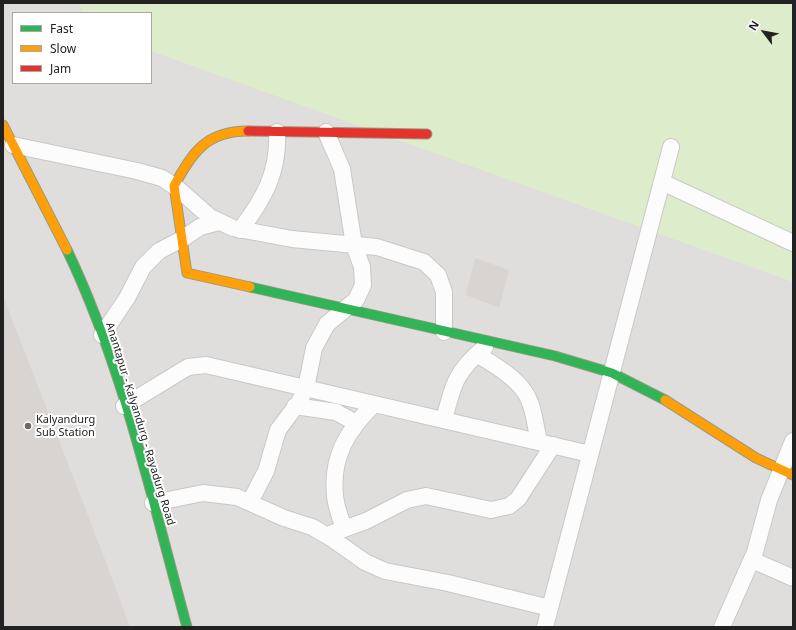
<!DOCTYPE html>
<style>
body{margin:0}
#map{position:relative;width:796px;height:630px;overflow:hidden;background:#f0eeeb;font-family:"Noto Sans",sans-serif}
canvas{display:block}
.frame{position:absolute;inset:0;border:4px solid #222;pointer-events:none}
.legend{position:absolute;left:12px;top:12px;width:140px;height:72px;box-sizing:border-box;background:#fff;border:1px solid #a7a7a7;margin:0;padding:5px 7px;list-style:none;font-size:12px;color:#222}
.legend li{display:flex;align-items:center;gap:8px;height:20px}
.legend b{width:20px;border:1px solid #a7a7a7}
.north{position:absolute;left:744px;top:12px;width:40px;height:40px;-webkit-text-stroke:3px #fff;paint-order:stroke;rotate:302deg;font-size:11px;font-weight:700;line-height:16px;text-align:center;color:#222}
.north::after{content:'';display:block;margin:auto;width:14px;height:18px;background:#222;clip-path:polygon(50% 0,100% 100%,50% 72%,0 100%)}
</style>
<div id="map">
<canvas width="796" height="630"></canvas>
<div class="frame"></div>
<ul class="legend">
<li><b style="height:5px;background:#30b455"></b>Fast</li>
<li><b style="height:5px;background:#ff9f0a"></b>Slow</li>
<li><b style="height:5px;background:#e5322d"></b>Jam</li>
</ul>
<div class="north">N</div>
</div>
<script>
const context = document.querySelector('canvas').getContext('2d');
context.lineJoin = 'round';
function fill(path, color) {
  context.fillStyle = color;
  context.fill(path, 'evenodd');
}
function trace(path, color, width, dash) {
  context.strokeStyle = color;
  context.lineWidth = width;
  context.lineCap = dash ? 'butt' : 'round';
  context.setLineDash(dash || []);
  context.stroke(path);
}
function label(font, color, halo, rows, align = 'center') {
  context.font = font + ' "Noto Sans",sans-serif';
  context.lineWidth = 4;
  context.setLineDash([]);
  context.textBaseline = 'middle';
  context.strokeStyle = halo;
  context.fillStyle = color;
  for (const [text, x, y, turn = 0] of rows) {
    context.save();
    context.translate(x, y);
    context.rotate((+turn || 0) * Math.PI / 180);
    context.textAlign = isNaN(turn) ? turn : align;
    if (halo) context.strokeText(text, 0, 0);
    context.fillText(text, 0, 0);
    context.restore();
  }
}
fill(new Path2D(`
 M 3,3 L 302,3 L 793,251 L 793,627 L 3,627 ZM 13,13 L 151,13 L 151,83 L 13,83 Z`), '#dfdedc');
fill(new Path2D(`
 M 78,3 L 793,3 L 793,282 L 151,51 L 151,13 L 83,13 Z`), '#ddeccb');
fill(new Path2D(`
 M 475,258 L 509,270 L 499,308 L 466,295 Z
 M 3,296 L 104,557 L 130,627 L 3,627 Z`), '#d7d4d2');
const street = new Path2D(`
 M 13,145 L 137,171 L 162,178 L 177,188 L 210,217 L 233,228 L 292,239 L 377,247 L 424,262 L 438,275 L 444,292 L 444,332
 M 662,182 L 793,243
 M 240,230 C 264,199 279,172 277,132
 M 102,335 L 127,298 L 143,267 L 159,251 L 182,239 L 200,227 L 219,222
 M 477,354 C 492,364 513,375 524,391 C 534,405 535,425 539,442
 M 124,406 L 188,367 L 206,365 L 590,454
 M 295,406 L 336,412 L 356,423
 M 444,420 C 453,384 456,371 485,347
 M 250,502 L 266,471 L 278,430 L 299,402 L 306,388 L 314,348 L 327,324 L 356,300 L 363,285 L 362,267 L 354,245 L 342,169 L 326,132
 M 153,503 L 203,493 L 237,497 L 284,518 L 312,527 L 331,538 L 365,562 L 385,571 L 448,583 L 550,608
 M 344,529 C 341,519 336,507 335,496 C 331,457 347,431 374,404
 M 327,535 L 366,521 L 407,500 L 426,496 L 491,510 L 509,506 L 518,499 L 553,445
 M 752,560 L 793,578
 M 545,627 L 671,147
 M 722,627 L 755,552 L 769,500 L 793,441`);
const fast = new Path2D(`
 M 67,250 C 124,369 152,500 187,627
 M 250,287 L 555,356 L 612,373 L 665,400`);
const slow = new Path2D(`
 M 3,125 L 67,250
 M 248,131 C 206,131 193,152 174,186 L 187,273 L 250,287
 M 665,400 L 756,458 L 793,475`);
const jam = new Path2D(`
 M 248,131 L 427,134`);
trace(street, '#c9c8c7', 18);
trace(fast, '#999a82', 11);
trace(slow, '#999a82', 11);
trace(jam, '#999a82', 11);
trace(street, '#fdfcfc', 16);
trace(fast, '#30b455', 9);
trace(slow, '#ff9f0a', 9);
trace(jam, '#e5322d', 9);
for (const [x, y, r, color] of [
 [28,426,4,"#6a6968"]
]) {
  const dot = new Path2D();
  dot.arc(x, y, r, 0, 2 * Math.PI);
  context.fillStyle = color;
  context.fill(dot);
  trace(dot, '#fff', 1.5);
}
label('11px', '#222', '#fff', [
 ["Kalyandurg",36,420],
 ["Sub Station",36,433]
], 'left');
label('11px', '#222', '#fff', [
 ["Anantapur - Kalyandurg - Rayadurg Road",140,424,73]
]);
</script>
